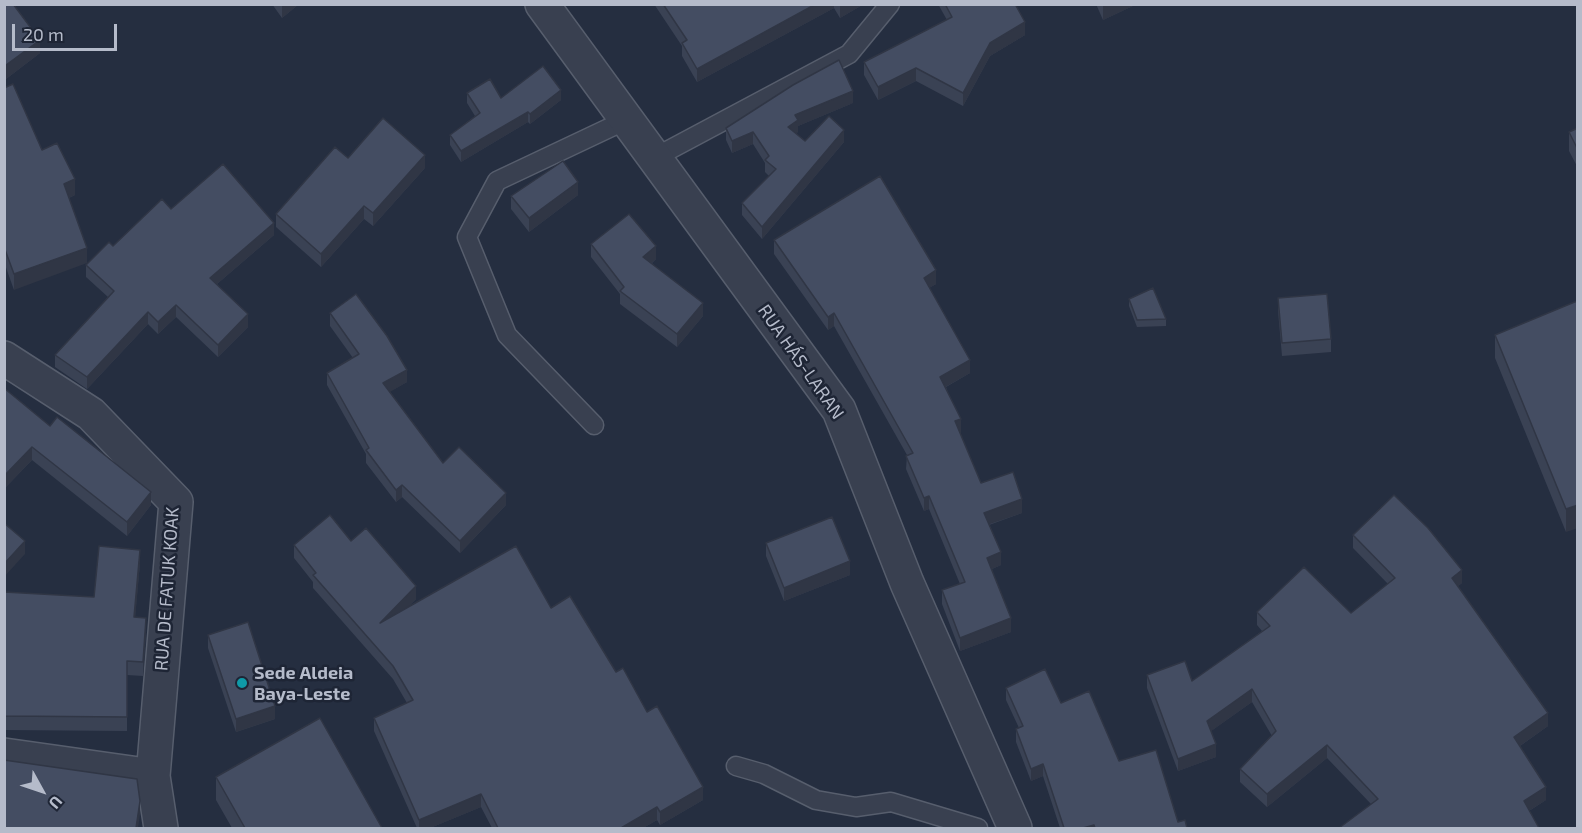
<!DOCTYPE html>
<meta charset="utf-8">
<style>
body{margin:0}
#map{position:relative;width:1582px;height:833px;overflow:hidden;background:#252e40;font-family:"Exo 2",sans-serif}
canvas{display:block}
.frame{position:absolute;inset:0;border:6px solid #b5bbca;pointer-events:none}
.north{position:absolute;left:12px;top:761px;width:60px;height:60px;-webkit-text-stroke:4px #1e2535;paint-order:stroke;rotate:130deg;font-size:16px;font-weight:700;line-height:24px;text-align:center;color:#b5bbca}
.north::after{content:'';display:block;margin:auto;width:21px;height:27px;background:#b5bbca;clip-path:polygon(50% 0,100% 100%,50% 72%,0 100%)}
.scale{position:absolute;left:12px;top:24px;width:105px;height:27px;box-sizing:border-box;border:3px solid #b5bbca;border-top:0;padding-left:8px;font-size:18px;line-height:21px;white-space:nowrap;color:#b5bbca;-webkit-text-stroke:4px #1e2535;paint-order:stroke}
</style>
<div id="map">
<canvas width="1582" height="833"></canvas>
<div class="frame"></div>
<div class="north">U</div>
<div class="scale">20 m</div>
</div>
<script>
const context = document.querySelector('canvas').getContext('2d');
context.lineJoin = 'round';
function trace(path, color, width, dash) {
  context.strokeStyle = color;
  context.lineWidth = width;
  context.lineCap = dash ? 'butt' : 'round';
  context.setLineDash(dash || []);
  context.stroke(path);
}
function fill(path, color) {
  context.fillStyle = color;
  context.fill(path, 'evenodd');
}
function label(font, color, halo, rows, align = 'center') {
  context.font = font + ' "Exo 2",sans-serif';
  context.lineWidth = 5;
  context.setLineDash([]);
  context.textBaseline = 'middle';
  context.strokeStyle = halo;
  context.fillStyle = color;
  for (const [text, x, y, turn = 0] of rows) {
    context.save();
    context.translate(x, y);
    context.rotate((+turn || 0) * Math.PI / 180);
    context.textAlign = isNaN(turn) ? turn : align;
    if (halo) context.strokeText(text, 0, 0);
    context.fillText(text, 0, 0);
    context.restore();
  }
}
const lane = new Path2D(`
 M 654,158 L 849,54 L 890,4
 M 594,425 L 507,335 L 467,237 L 497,181 L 626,120
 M 736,766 L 764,774 L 816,800 L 856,807 L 891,802 L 978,828`);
const street = new Path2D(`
 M 542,4 L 839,410 L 907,583 L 1015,828
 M 4,358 L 91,414 L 176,502 L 153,776 L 161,828
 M 4,755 L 153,776`);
trace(lane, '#575e6d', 21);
trace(street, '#575e6d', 36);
trace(lane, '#394050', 18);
trace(street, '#394050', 33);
fill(new Path2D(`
 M 4,4 L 40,53 L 6,79 L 4,76 Z
 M 272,4 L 299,4 L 282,18 Z
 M 654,4 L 864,4 L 840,18 L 834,8 L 697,82 L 682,56 L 682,46 Z
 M 938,4 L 1015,4 L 1025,35 L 990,56 L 963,106 L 916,81 L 878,100 L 864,75 L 864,62 L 947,20 Z
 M 1096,4 L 1137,4 L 1103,20 Z
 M 4,88 L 42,150 L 75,195 L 69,198 L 14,290 L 4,262 Z
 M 467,93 L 501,98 L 561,100 L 530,124 L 528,122 L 461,162 L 450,145 L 450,135 L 475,116 L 467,103 Z
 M 853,103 L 798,126 L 798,132 L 796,133 L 805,141 L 844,142 L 762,239 L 742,215 L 742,203 L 769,176 L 765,172 L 765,163 L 753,144 L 732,153 L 726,140 L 726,128 Z
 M 1578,128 L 1578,168 L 1569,151 L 1569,132 Z
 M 425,168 L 373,226 L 364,219 L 321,267 L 276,227 L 276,214 Z
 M 578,195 L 529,232 L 511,209 L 511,196 Z
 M 171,209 L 274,235 L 217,284 L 248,327 L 218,357 L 176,317 L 158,334 L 148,324 L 87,389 L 55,367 L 55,355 L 108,297 L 86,277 L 86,265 Z
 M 774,240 L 936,284 L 929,288 L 970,373 L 946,387 L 961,432 L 960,433 L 981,483 L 1022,513 L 989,525 L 1001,565 L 992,569 L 1011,632 L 960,651 L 942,604 L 942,590 L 960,584 L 929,509 L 924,511 L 906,469 L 907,455 L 834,326 L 828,330 L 774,254 Z
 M 591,244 L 656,259 L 652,263 L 703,316 L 677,347 L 620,304 L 620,294 L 591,257 Z
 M 1278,298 L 1331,339 L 1331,352 L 1282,356 L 1278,311 Z
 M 1129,299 L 1166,319 L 1166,326 L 1137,327 L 1129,306 Z
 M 1577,301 L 1566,532 L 1495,358 L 1495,335 Z
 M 330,313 L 407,382 L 389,392 L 443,463 L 506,505 L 460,553 L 402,497 L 396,502 L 366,463 L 366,454 L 327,385 L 327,373 L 353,358 L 330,326 Z
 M 4,388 L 50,426 L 151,505 L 127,536 L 32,460 L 4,489 Z
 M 1353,535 L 1462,583 L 1458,586 L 1548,726 L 1520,746 L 1546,800 L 1529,811 L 1371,804 L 1327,758 L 1267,807 L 1240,782 L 1240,769 L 1272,736 L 1252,702 L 1211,731 L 1216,757 L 1178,771 L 1147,688 L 1147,675 L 1192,681 L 1262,631 L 1257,625 L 1257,612 L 1351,613 L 1388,584 L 1353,548 Z
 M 351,541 L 416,599 L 408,607 L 551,608 L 616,672 L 647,712 L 703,800 L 660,825 L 657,820 L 643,828 L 492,828 L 481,807 L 430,828 L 417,828 L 374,731 L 374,718 L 407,703 L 393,679 L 313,588 L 313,582 L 294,558 L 294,545 Z
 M 766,543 L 850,575 L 784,601 L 766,556 Z
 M 140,563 L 135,617 L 146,632 L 143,676 L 127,675 L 127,731 L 4,730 L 4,592 L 94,597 Z
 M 208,635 L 275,719 L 236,732 L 208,648 Z
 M 1006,688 L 1061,703 L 1119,761 L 1178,822 L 1187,828 L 1060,828 L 1043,776 L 1031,781 L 1016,742 L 1016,729 L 1019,728 L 1006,700 Z
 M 216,777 L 382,828 L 232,828 L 216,800 Z`), '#3a4254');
fill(new Path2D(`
 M 282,4 L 299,4 L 282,18 Z
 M 816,4 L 834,4 L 834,8 L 697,82 L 697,69 Z
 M 841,4 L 864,4 L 840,18 L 840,5 Z
 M 1103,4 L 1137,4 L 1103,20 Z
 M 1025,22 L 1025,35 L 990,56 L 963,106 L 963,93 L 990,43 Z
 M 40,40 L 40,53 L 6,79 L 6,65 Z
 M 916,68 L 916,81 L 878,100 L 878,87 Z
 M 561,90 L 561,100 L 530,124 L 530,114 Z
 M 853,91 L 853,103 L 798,126 L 798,132 L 788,139 L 788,127 L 795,115 Z
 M 528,112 L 528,122 L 461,162 L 461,151 Z
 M 844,130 L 844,142 L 762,239 L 762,227 Z
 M 753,132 L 753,144 L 732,153 L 732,141 Z
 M 425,155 L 425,168 L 373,226 L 373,213 Z
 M 75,179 L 75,195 L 64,200 L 64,184 Z
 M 578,182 L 578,195 L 529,232 L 529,218 Z
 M 364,206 L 364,219 L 321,267 L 321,254 Z
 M 274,223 L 274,235 L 210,290 L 210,278 Z
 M 656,246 L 656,259 L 643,270 L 643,257 Z
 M 87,248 L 87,263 L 14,290 L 14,274 Z
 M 936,270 L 936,284 L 924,291 L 924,278 Z
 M 703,303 L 703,316 L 677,347 L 677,334 Z
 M 176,305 L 176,317 L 158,334 L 158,322 Z
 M 148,312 L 148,324 L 87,389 L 87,377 Z
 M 834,313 L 834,326 L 828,330 L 828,317 Z
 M 248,314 L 248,327 L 218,357 L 218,345 Z
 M 970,360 L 970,373 L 940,390 L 940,377 Z
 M 407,370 L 407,382 L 383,396 L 383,383 Z
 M 961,419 L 961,432 L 955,435 L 955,421 Z
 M 32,447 L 32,460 L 4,489 L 4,476 Z
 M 402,485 L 402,497 L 396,502 L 396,490 Z
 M 151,492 L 151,505 L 127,536 L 127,522 Z
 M 506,493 L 506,505 L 460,553 L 460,541 Z
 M 929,496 L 929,509 L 924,511 L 924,498 Z
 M 1022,499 L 1022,513 L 984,526 L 984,513 Z
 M 1578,505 L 1578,528 L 1566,532 L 1566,509 Z
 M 25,541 L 25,554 L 4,577 L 4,564 Z
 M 140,550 L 140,563 L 134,631 L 134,617 Z
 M 1001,552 L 1001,565 L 987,571 L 987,558 Z
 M 850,561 L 850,575 L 784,601 L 784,588 Z
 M 1462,570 L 1462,583 L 1452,591 L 1452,578 Z
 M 416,586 L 416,599 L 380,636 L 380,623 Z
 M 146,618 L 146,632 L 143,676 L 143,662 Z
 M 1011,618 L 1011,632 L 960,651 L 960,638 Z
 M 1252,689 L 1252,702 L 1207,734 L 1207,721 Z
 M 275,706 L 275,719 L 236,732 L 236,719 Z
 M 1548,713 L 1548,726 L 1514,750 L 1514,737 Z
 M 1216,744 L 1216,757 L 1178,771 L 1178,759 Z
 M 1327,745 L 1327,758 L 1267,807 L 1267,794 Z
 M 1043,764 L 1043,776 L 1031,781 L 1031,769 Z
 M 703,787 L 703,800 L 660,825 L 660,812 Z
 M 1546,787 L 1546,800 L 1524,814 L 1524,801 Z
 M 481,794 L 481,807 L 430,828 L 419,828 L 419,820 Z
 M 140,801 L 140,815 L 138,828 L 136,828 Z
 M 657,807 L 657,820 L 643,828 L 621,828 Z
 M 1094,825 L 1094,828 L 1083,828 Z`), '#303645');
const building = new Path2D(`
 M 4,4 L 13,4 L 40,40 L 6,65 L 4,63 Z
 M 663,4 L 816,4 L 697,69 L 682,43 L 687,40 Z
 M 945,4 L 1015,4 L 1025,22 L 990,43 L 963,93 L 916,68 L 878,87 L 864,62 L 952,17 Z
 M 839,60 L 853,91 L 795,115 L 798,120 L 788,127 L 805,141 L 829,116 L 844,130 L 762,227 L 742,203 L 776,169 L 765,160 L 769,156 L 753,132 L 732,141 L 726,128 L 793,85 Z
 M 543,66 L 561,90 L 530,114 L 528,112 L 461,151 L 450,135 L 480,113 L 467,93 L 490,79 L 501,98 Z
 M 13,84 L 42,150 L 57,143 L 75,179 L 64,184 L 87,248 L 14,274 L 4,247 L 4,236 L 5,236 L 4,234 L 4,88 Z
 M 383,118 L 425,155 L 373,213 L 364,206 L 321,254 L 276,214 L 335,147 L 348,158 Z
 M 1578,128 L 1578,150 L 1569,132 Z
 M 563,161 L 578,182 L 529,218 L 511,196 Z
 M 223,164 L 274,223 L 210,278 L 248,314 L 218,345 L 176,305 L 158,322 L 148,312 L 87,377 L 55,355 L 114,291 L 86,265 L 109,242 L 113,246 L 162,199 L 171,209 Z
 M 880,176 L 936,270 L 924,278 L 970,360 L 940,377 L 961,419 L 955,421 L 981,483 L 1013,472 L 1022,499 L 984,513 L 1001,552 L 987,558 L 1011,618 L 960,638 L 942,590 L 965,582 L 929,496 L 924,498 L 906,456 L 913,453 L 834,313 L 828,317 L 774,240 Z
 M 629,214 L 656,246 L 643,257 L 703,303 L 677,334 L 620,291 L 624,287 L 591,244 Z
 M 1153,288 L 1166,319 L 1137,320 L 1129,299 Z
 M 356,294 L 387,336 L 407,370 L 383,383 L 443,463 L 459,447 L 506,493 L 460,541 L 402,485 L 396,490 L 366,450 L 369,448 L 327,373 L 359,354 L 330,313 Z
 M 1327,294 L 1331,339 L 1282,343 L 1278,298 Z
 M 1577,301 L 1578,505 L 1566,509 L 1495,335 Z
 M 4,388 L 50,426 L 57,417 L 151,492 L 127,522 L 32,447 L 4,476 Z
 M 1394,495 L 1428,528 L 1462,570 L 1452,578 L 1548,713 L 1514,737 L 1546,787 L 1524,801 L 1539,828 L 1339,828 L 1378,799 L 1327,745 L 1267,794 L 1240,769 L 1276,731 L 1252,689 L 1207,721 L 1216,744 L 1178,759 L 1147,675 L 1185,661 L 1192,681 L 1270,626 L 1257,612 L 1304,567 L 1351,613 L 1395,578 L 1353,535 Z
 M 330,515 L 351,541 L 366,528 L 416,586 L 380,623 L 516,546 L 551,608 L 570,596 L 616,672 L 623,668 L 647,712 L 657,706 L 703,787 L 660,812 L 657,807 L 621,828 L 498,828 L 481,794 L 419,820 L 374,718 L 413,700 L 393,666 L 313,575 L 316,573 L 294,545 Z
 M 832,517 L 850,561 L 784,588 L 766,543 Z
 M 4,523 L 25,541 L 4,564 Z
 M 99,546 L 140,550 L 134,617 L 146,618 L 143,662 L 127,661 L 127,717 L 4,716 L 4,592 L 94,597 Z
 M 248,622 L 275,706 L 236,719 L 208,635 Z
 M 1045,669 L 1061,703 L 1089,691 L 1119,761 L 1156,750 L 1178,822 L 1185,820 L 1187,828 L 1095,828 L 1094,825 L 1083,828 L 1064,828 L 1043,764 L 1031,769 L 1016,729 L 1023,726 L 1006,688 Z
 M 320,718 L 382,828 L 245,828 L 216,777 Z
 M 4,760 L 137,779 L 140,801 L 136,828 L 4,828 Z`);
fill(building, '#444d62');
trace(building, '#303645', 1.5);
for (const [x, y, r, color] of [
 [242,683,6,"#0f9aa8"]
]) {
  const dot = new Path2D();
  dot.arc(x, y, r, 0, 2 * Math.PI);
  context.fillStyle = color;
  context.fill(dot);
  trace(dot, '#1e2535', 2);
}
label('18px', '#b5bbca', '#1e2535', [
 ["RUA HÁS-LARAN",801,362,55],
 ["RUA DE FATUK KOAK",167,589,-86]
]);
label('bold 18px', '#b5bbca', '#1e2535', [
 ["Sede Aldeia",254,673],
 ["Baya-Leste",254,694]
], 'left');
</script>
